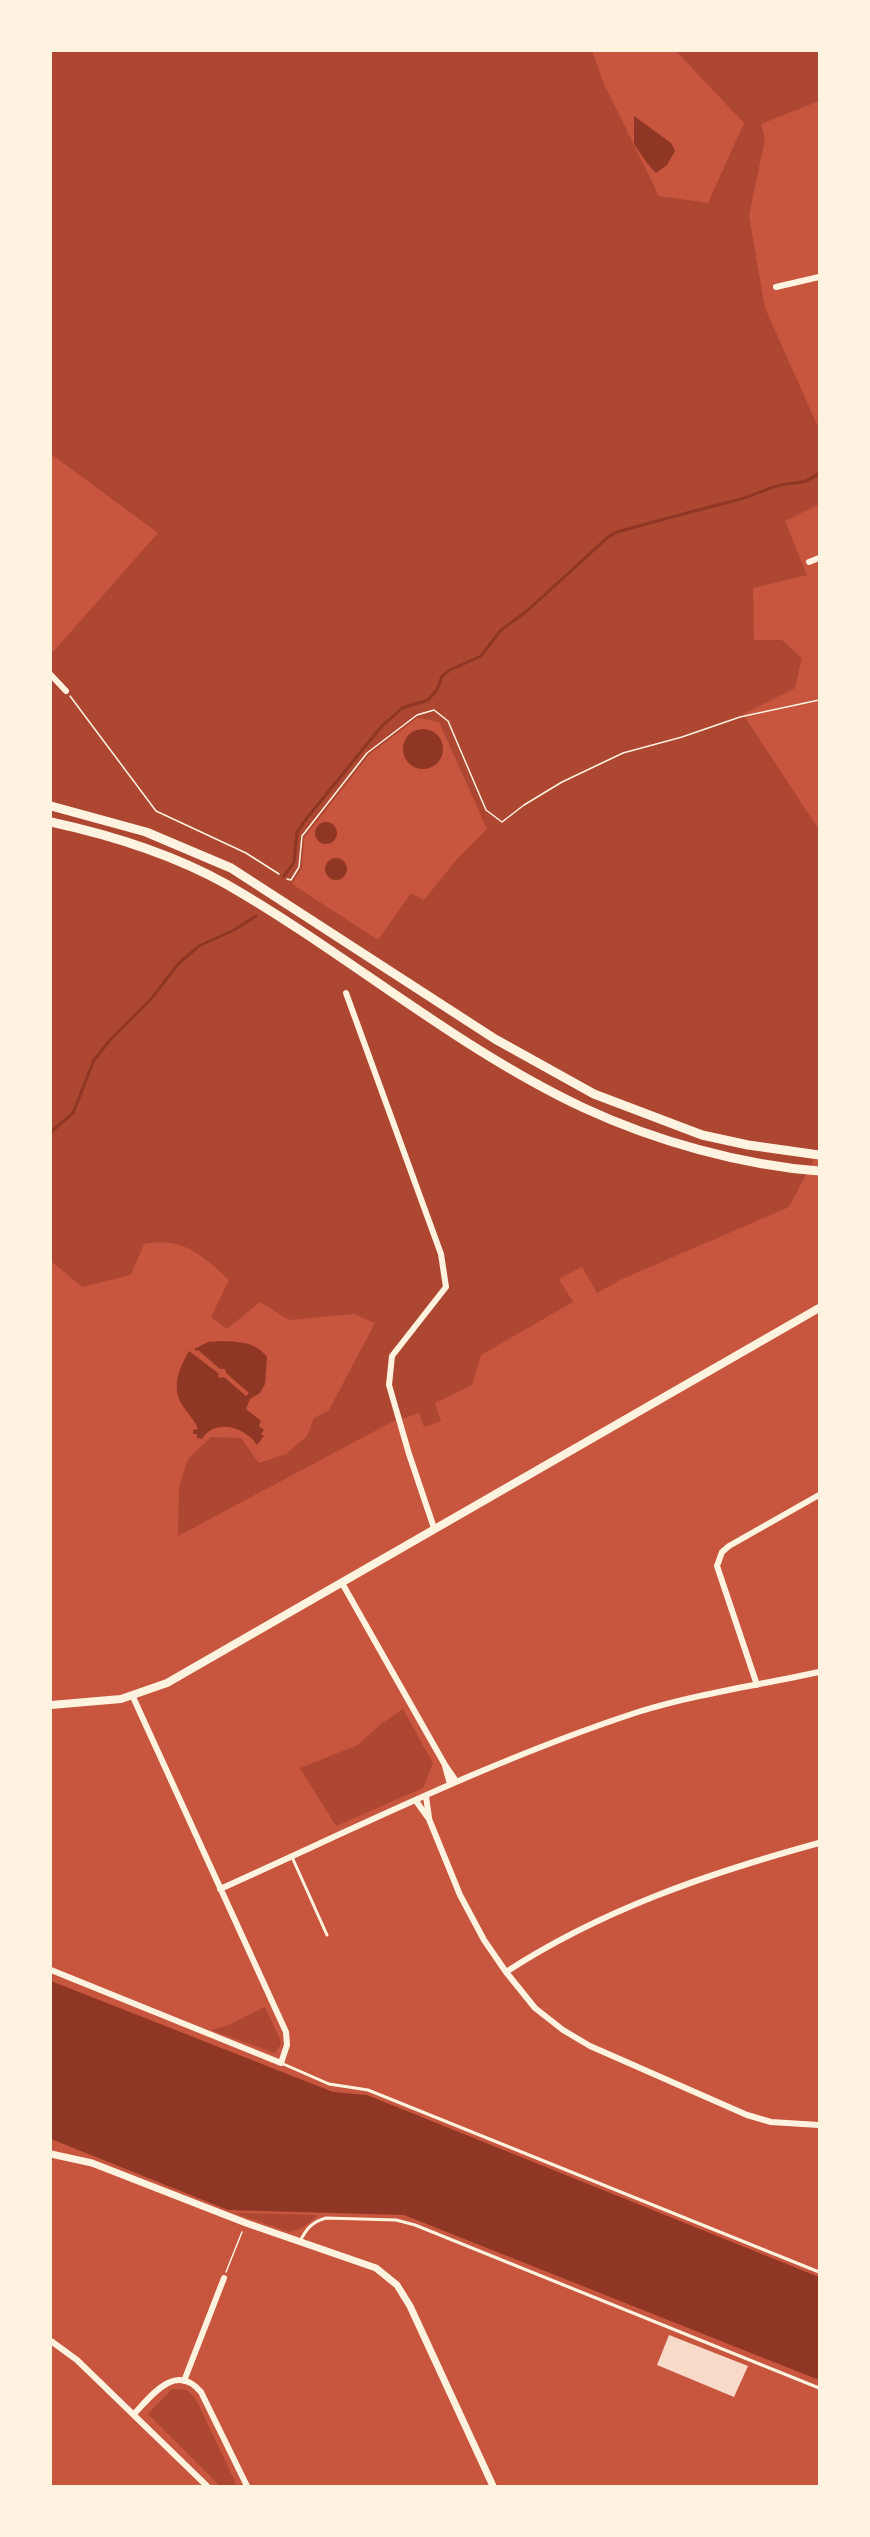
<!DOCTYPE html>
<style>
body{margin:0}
#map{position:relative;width:870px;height:2537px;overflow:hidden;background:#c8553d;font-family:Signika,sans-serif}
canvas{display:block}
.frame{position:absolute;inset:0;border:52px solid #fff3e0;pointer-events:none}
</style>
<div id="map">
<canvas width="870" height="2537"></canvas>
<div class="frame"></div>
</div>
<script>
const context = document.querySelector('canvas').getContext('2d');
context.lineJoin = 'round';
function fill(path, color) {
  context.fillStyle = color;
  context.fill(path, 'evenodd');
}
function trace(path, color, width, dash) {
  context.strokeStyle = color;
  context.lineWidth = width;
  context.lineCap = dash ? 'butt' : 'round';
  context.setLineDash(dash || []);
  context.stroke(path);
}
fill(new Path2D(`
 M 51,51 L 592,51 L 604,84 L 659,196 L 708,203 L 744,123 L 676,51 L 819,51 L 819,101 L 761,124 L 765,139 L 749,216 L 765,308 L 819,429 L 819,504 L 785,521 L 807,575 L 753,588 L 754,640 L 782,640 L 802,658 L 795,688 L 743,714 L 819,830 L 819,1150 L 789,1207 L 620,1280 L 597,1293 L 582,1267 L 559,1279 L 573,1302 L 481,1355 L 472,1385 L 435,1403 L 441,1421 L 424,1427 L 419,1413 L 392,1422 L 178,1536 L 179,1487 L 188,1459 L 211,1437 L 241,1438 L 259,1463 L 286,1454 L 307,1436 L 314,1418 L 329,1410 L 375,1323 L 354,1314 L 289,1320 L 260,1302 L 227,1329 L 211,1317 L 229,1280 C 203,1256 183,1236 144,1244 L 131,1275 L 82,1287 L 51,1261 L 51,654 L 158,533 L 51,454 ZM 417,718 L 439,722 L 487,829 L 457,859 L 424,900 L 411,893 L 378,940 L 292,884 L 302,868 L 304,838 L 369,755 Z
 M 403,1709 L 433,1763 L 423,1788 L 336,1826 L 300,1768 L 358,1745 L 382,1723 Z
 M 265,2007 L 280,2039 L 281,2044 L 275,2053 L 211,2030 L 229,2025 Z
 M 234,2213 L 318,2215 L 302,2228 L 290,2232 Z
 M 172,2389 L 187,2390 L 196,2399 L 237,2486 L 220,2486 L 148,2414 Z`), '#ae4732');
fill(new Path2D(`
 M 634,116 L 671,143 L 675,151 L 667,165 L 656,173 L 647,163 L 634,144 Z
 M403 749a20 20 0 1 1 40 0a20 20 0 1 1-40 0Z
 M315 833a11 11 0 1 1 22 0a11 11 0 1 1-22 0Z
 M325 869a11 11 0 1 1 22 0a11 11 0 1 1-22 0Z
 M 223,1341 C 241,1342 255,1342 267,1357 L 265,1384 L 260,1393 L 250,1399 L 246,1409 L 261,1421 L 259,1426 L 264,1430 L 261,1434 L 264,1436 L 257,1445 C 245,1427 215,1418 202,1439 L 197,1438 L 197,1434 L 193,1434 L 193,1430 L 198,1429 C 195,1421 189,1415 185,1409 C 170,1389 178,1371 189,1351 L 218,1373 L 219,1378 L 224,1377 L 246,1396 L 249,1393 L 226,1373 L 225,1369 L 220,1369 L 198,1350 L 196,1351 L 194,1349 L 208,1342 Z
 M 51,1981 L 333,2092 L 367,2095 L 819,2277 L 819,2380 L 404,2215 L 228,2210 L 51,2139 Z`), '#8f3625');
trace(new Path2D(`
 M 284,876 L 294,862 L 297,832 L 307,818 L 381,727 L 402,708 L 428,700 L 437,690 L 442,676 L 450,670 L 481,656 L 501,630 L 527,611 L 608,537 L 617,532 C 657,521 697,510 737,500 C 751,497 763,490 777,486 C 794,481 804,486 819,473
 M 51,1132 L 73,1113 L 94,1060 L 110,1040 L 151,999 L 178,964 L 199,946 L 234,930 L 256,916`), '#8f3625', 3);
fill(new Path2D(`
 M 669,2335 L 748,2366 L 734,2397 L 657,2365 Z`), '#f7dbc8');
trace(new Path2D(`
 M 70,696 L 156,811 L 246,853 L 279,874
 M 287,879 L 291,880 L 299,867 L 302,836 L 367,753 L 417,715 L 434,710 L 448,721 L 486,810 L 502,822 L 524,805 L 562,782 L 623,753 L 682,737 L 740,717 L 819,700
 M 226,2272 L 242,2232`), '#fff3e0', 1.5);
trace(new Path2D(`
 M 292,1857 L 327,1935
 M 281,2063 L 329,2084 L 368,2090 L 819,2272
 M 300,2241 C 307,2228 312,2222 326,2218 L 396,2220 L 415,2225 L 819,2388`), '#fff3e0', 3);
trace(new Path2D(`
 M 776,287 L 819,277
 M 809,562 L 819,558
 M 51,675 L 66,691
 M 346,993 L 441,1254 L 446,1287 L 392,1356 L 389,1385 L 409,1454 L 434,1528
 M 342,1583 L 445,1765 L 456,1781
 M 757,1685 L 717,1566 L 722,1552 L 729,1546 L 819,1495
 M 445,1766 L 450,1784
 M 426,1796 L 429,1818
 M 416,1801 L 429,1819 L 460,1895 L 484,1940 L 506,1972 L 535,2008 L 563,2030 L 590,2046 L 747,2115 L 771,2122 L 819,2125
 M 220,1889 C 358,1827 494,1759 638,1712 C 696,1694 759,1685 819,1672
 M 51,1970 L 281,2063 L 287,2045 L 286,2032 L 133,1697
 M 506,1972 C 601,1910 709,1873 819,1843
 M 51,2341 L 77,2360 L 207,2486
 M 184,2381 L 224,2278
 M 134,2414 C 152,2395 176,2362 201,2392 L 247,2486`), '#fff3e0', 6);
trace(new Path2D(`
 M 51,2154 L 92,2163 L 246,2223 L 376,2268 L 397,2285 L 410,2306 L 493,2486`), '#fff3e0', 7);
trace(new Path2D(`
 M 51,1705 L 121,1699 L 167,1683 L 819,1308`), '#fff3e0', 8);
trace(new Path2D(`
 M 51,806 L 146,832 L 231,868 L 495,1039 L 594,1094 L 702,1135 L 748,1145 L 819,1155
 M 51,822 C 111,835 172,854 226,884 C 348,954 456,1048 584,1108 C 655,1141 741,1165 819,1171`), '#fff3e0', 9);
</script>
